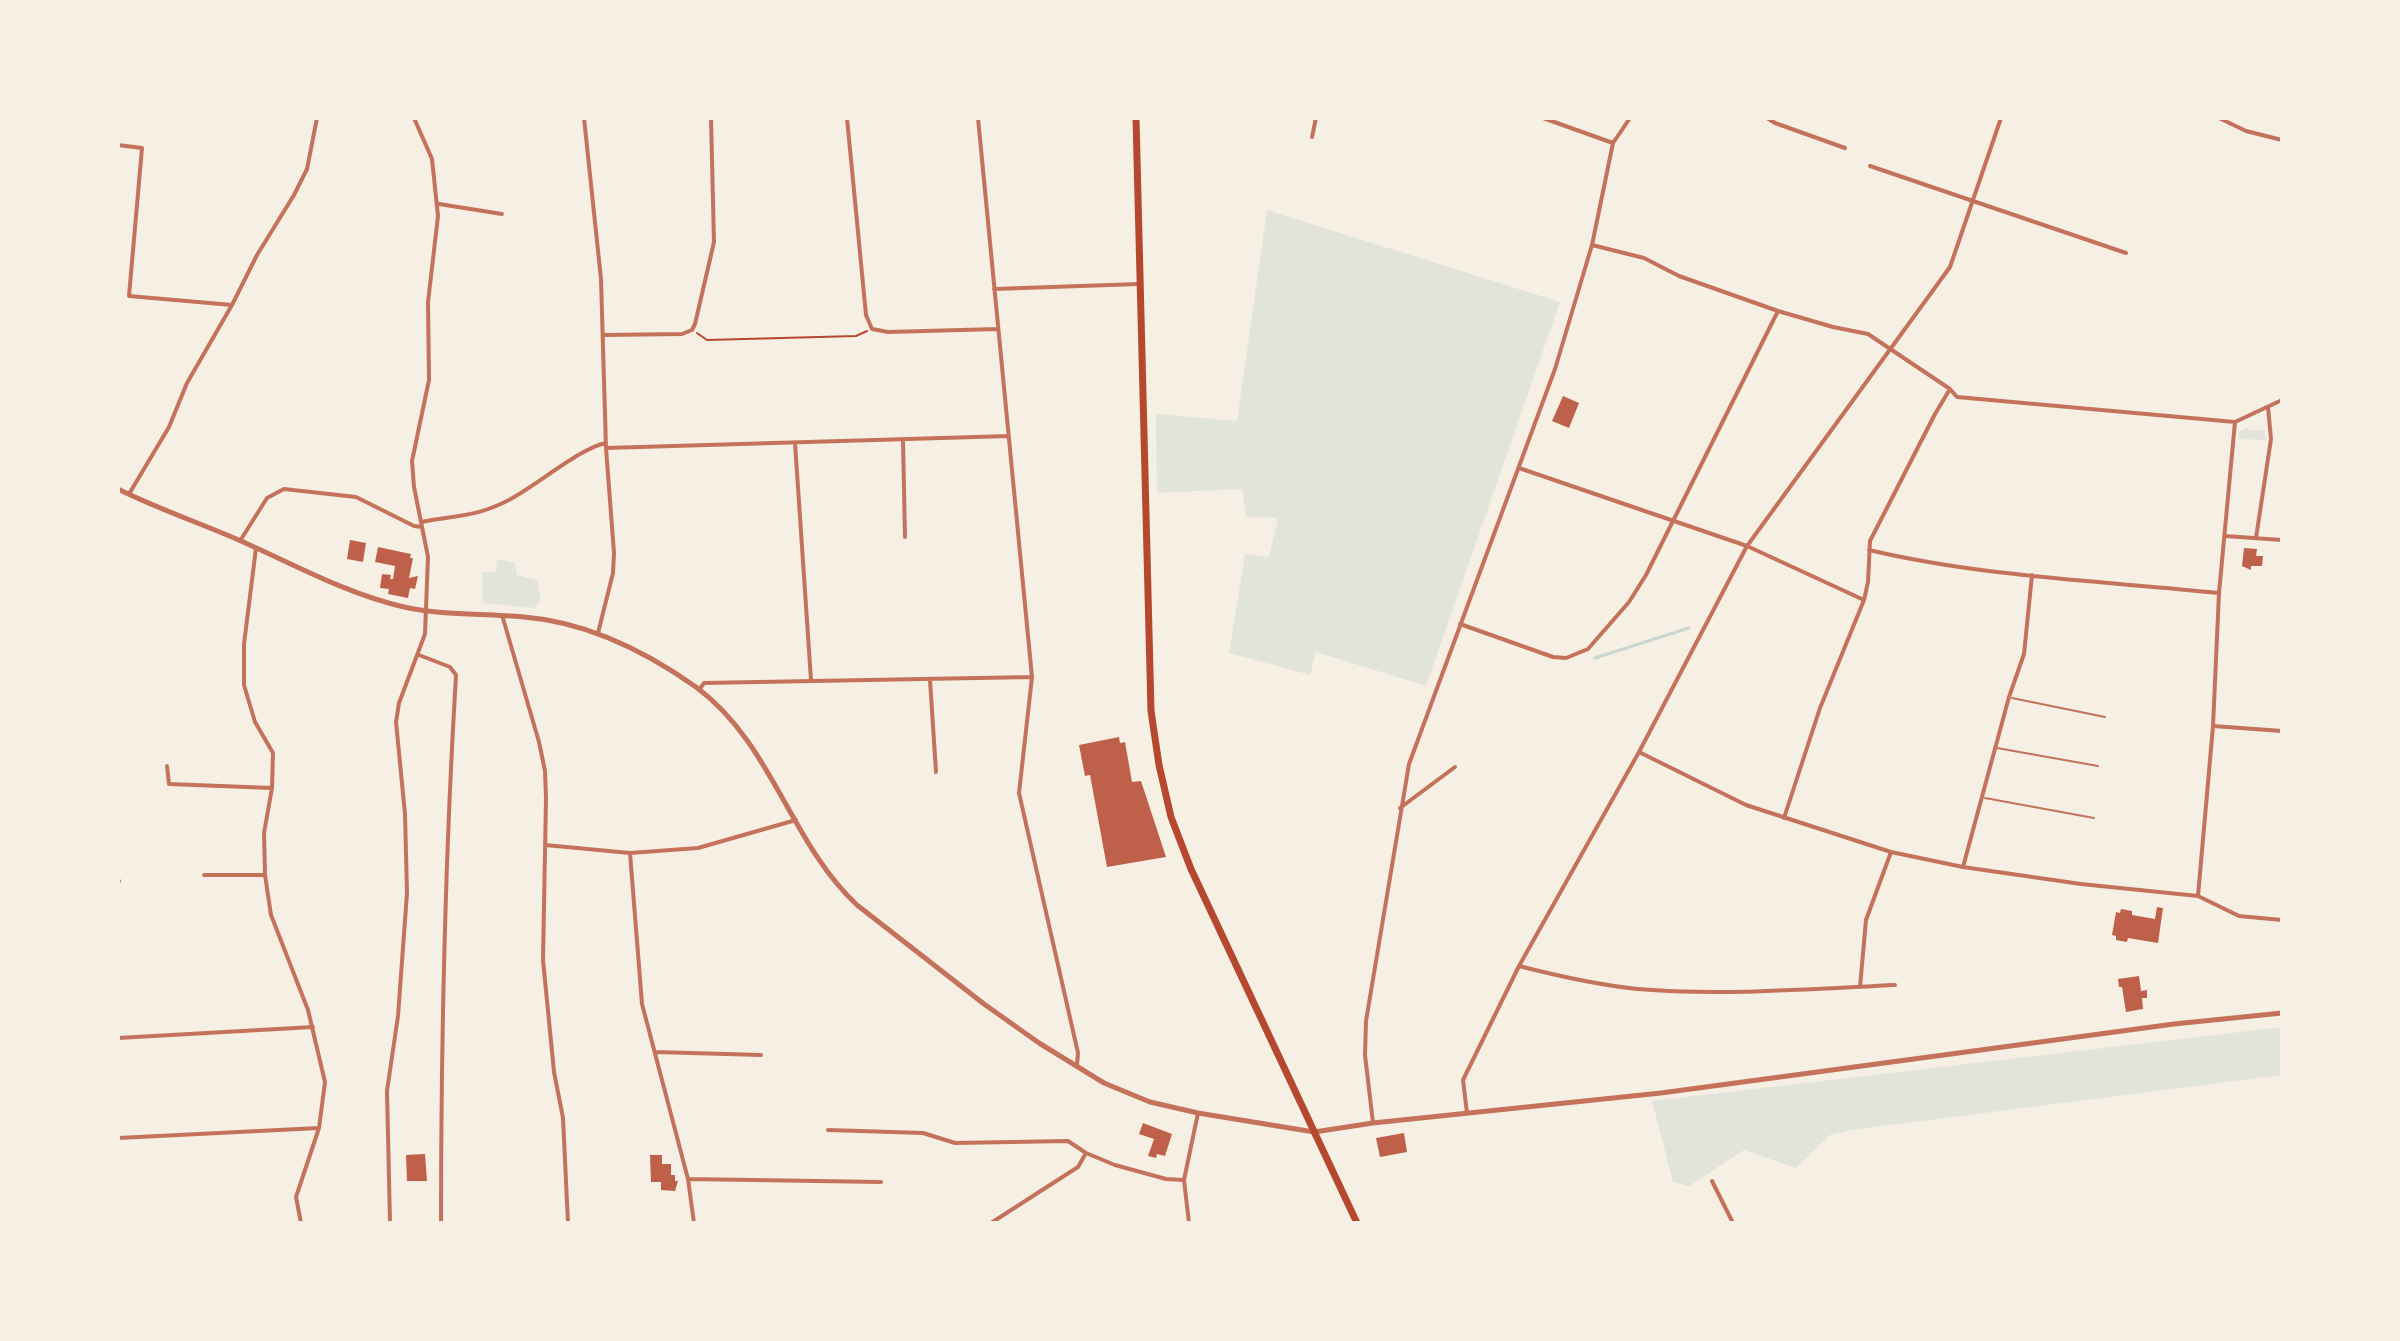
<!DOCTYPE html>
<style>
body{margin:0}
#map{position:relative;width:2400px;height:1341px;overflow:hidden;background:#f6efe4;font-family:Figtree,sans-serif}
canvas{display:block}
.frame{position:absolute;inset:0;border:120px solid #f6efe4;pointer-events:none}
</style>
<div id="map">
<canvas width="2400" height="1341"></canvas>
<div class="frame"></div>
</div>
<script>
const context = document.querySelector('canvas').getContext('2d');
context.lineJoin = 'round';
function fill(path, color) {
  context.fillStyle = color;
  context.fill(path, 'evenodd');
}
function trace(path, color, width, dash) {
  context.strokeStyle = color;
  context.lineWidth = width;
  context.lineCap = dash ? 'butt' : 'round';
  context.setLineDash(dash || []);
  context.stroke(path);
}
fill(new Path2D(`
 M 1267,210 L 1560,302 L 1426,686 L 1316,652 L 1310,675 L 1229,653 L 1245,554 L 1269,557 L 1278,518 L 1246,517 L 1242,489 L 1157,493 L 1156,414 L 1237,421 Z
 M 2248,427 L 2248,430 L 2264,430 L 2266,440 L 2238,439 L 2239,432 Z
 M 497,559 L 515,563 L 517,575 L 537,580 L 541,600 L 534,608 L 483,603 L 482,572 L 496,572 Z
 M 2282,1027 L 2282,1075 L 1851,1130 L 1830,1135 L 1796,1168 L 1744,1150 L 1689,1186 L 1673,1182 L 1652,1101 Z`), '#e2e4dc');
trace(new Path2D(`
 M 1595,658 L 1689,628`), '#c9d6d2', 3);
fill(new Path2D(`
 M 1563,396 L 1579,403 L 1569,428 L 1552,421 Z
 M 350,540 L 366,543 L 363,562 L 347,559 Z
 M 378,547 L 411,554 L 410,558 L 413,558 L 409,578 L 418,576 L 415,589 L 410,588 L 408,598 L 388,594 L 389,589 L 380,588 L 382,574 L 391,575 L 390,579 L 393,579 L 395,566 L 375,562 Z
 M 2244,548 L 2257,549 L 2256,556 L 2263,556 L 2262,566 L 2251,566 L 2251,570 L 2242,566 Z
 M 1119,737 L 1120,743 L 1125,742 L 1132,782 L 1141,781 L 1166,857 L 1107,867 L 1090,775 L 1085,776 L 1079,745 Z
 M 2157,907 L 2163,908 L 2158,943 L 2128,938 L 2127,942 L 2116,940 L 2116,936 L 2112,935 L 2116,912 L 2120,913 L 2121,909 L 2132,911 L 2132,915 L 2155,919 Z
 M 2139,976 L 2141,991 L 2147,990 L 2147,998 L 2142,998 L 2143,1009 L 2126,1012 L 2122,987 L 2119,987 L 2118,979 Z
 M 1143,1123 L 1172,1134 L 1165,1156 L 1157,1154 L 1156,1158 L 1148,1156 L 1154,1139 L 1139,1134 Z
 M 1404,1133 L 1407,1152 L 1380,1157 L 1376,1138 Z
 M 425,1154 L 427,1181 L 407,1181 L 406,1155 Z
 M 650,1155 L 662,1155 L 662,1164 L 671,1164 L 671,1175 L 675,1175 L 675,1181 L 678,1181 L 675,1191 L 661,1190 L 661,1182 L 651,1182 Z`), '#bf614a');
trace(new Path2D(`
 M 697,333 L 707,340 L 856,336 L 867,331`), '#b5482f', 2);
trace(new Path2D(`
 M 2012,698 L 2105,717
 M 1997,748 L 2098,766
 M 1985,798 L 2094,818`), '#c5725c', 2);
trace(new Path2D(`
 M 584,118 L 601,279 L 606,448 L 614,553 L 613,573 L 598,633
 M 847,118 L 866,315 L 872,329 L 888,332 L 997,329
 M 978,118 L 1032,677 L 1019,793 L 1078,1053 L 1077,1065
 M 1543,118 L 1613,143
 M 1767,118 L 1775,123 L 1845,148
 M 2219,118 L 2246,131 L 2282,140
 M 1312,137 L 1316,118
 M 118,145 L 142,148 L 129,296 L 232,305
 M 1870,166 L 2126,253
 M 439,204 L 502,214
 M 1592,245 L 1644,258 L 1679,276 L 1778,311 L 1833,327 L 1868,334 L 1950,389 L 1957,397 L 2235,422
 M 994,289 L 1139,284
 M 603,335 L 682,334 L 692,330 L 695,324 L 714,242 L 711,118
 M 2235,422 L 2282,400
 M 903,440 L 905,537
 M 795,443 L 811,680
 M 606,448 L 1009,436
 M 1519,468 L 1747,546 L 1864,600
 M 129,494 L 169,427 L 187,383 L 232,305 L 257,255 L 294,195 L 307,169 L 317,118
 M 421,522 C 454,515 472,518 505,502 C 533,489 579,448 606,443
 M 2225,536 L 2282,540
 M 2256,538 L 2271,439 L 2268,407
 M 240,541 L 267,498 L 284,489 L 356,497 L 414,526 L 422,527
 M 256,548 L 244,644 L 244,685 L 255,722 L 273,753 L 272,788 L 264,833 L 265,875 L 271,915 L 308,1010 L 325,1082 L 319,1128 L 296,1197 L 301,1223
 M 1869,550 C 1983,577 2103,581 2219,593
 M 502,615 L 539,742 L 545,771 L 546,798 L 543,960 L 554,1072 L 563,1118 L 568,1223
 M 1460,624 L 1553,657 L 1566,658 L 1588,649 L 1629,602 L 1646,575 L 1778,311
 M 419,655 L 450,667 L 456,675 C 445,857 441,1040 441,1223
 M 930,680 L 936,772
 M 699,690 L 704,683 L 1032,677
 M 2213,726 L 2282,731
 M 1639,752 L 1746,805 L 1891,852 L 1963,867 L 2081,884 L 2198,896 L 2239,916 L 2282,920
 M 167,766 L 169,784 L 272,788
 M 1400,808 L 1455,767
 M 1784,818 L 1820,708 L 1864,600 L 1868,582 L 1870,541 L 1935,414 L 1950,389
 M 545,845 L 630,853 L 698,848 L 796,820
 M 630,853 L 642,1004 L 688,1179 L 694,1223
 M 1963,867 L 2009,697 L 2024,654 L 2032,575
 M 204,875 L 265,875
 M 118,881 L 119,881
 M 2198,896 L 2213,726 L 2219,593 L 2235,422
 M 1519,966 C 1558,976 1598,985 1638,989 C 1720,996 1812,989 1895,985
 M 1860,987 L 1866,920 L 1891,852
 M 118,1038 L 313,1027
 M 655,1052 L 761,1055
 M 1467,1113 L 1463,1080 L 1519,966 L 1639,752 L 1747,546 L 1950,267 L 2001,118
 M 1373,1123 L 1365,1055 L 1366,1021 L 1409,764 L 1555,369 L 1592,245 L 1613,143 L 1630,118
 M 828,1130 L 923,1133 L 955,1143 L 1068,1141 L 1086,1153 L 1115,1165 L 1166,1179 L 1184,1180
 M 118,1138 L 319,1128
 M 688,1179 L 881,1182
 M 1712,1181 L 1733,1223
 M 390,1223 L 387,1091 L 398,1016 L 407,893 L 405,814 L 396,722 L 399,703 L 425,634 L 428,557 L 414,487 L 412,461 L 429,380 L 428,302 L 438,216 L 432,159 L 414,118
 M 991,1223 L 1078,1167 L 1086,1153
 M 1189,1223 L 1184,1180 L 1198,1113`), '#c5725c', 4);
trace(new Path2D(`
 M 118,489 C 158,509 200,523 241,541 C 293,564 347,594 404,607 C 444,616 484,613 524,617 C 587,622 645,651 696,687 C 773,744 790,843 857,905 L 984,1004 L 1039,1043 L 1104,1083 L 1150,1102 L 1198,1113 L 1314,1132 L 1373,1123 L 1661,1093 L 2174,1024 L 2282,1013`), '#c5725c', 5);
trace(new Path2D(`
 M 1136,118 L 1151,711 L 1159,765 L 1171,817 L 1191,869 L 1357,1223`), '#b5482f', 7);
</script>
